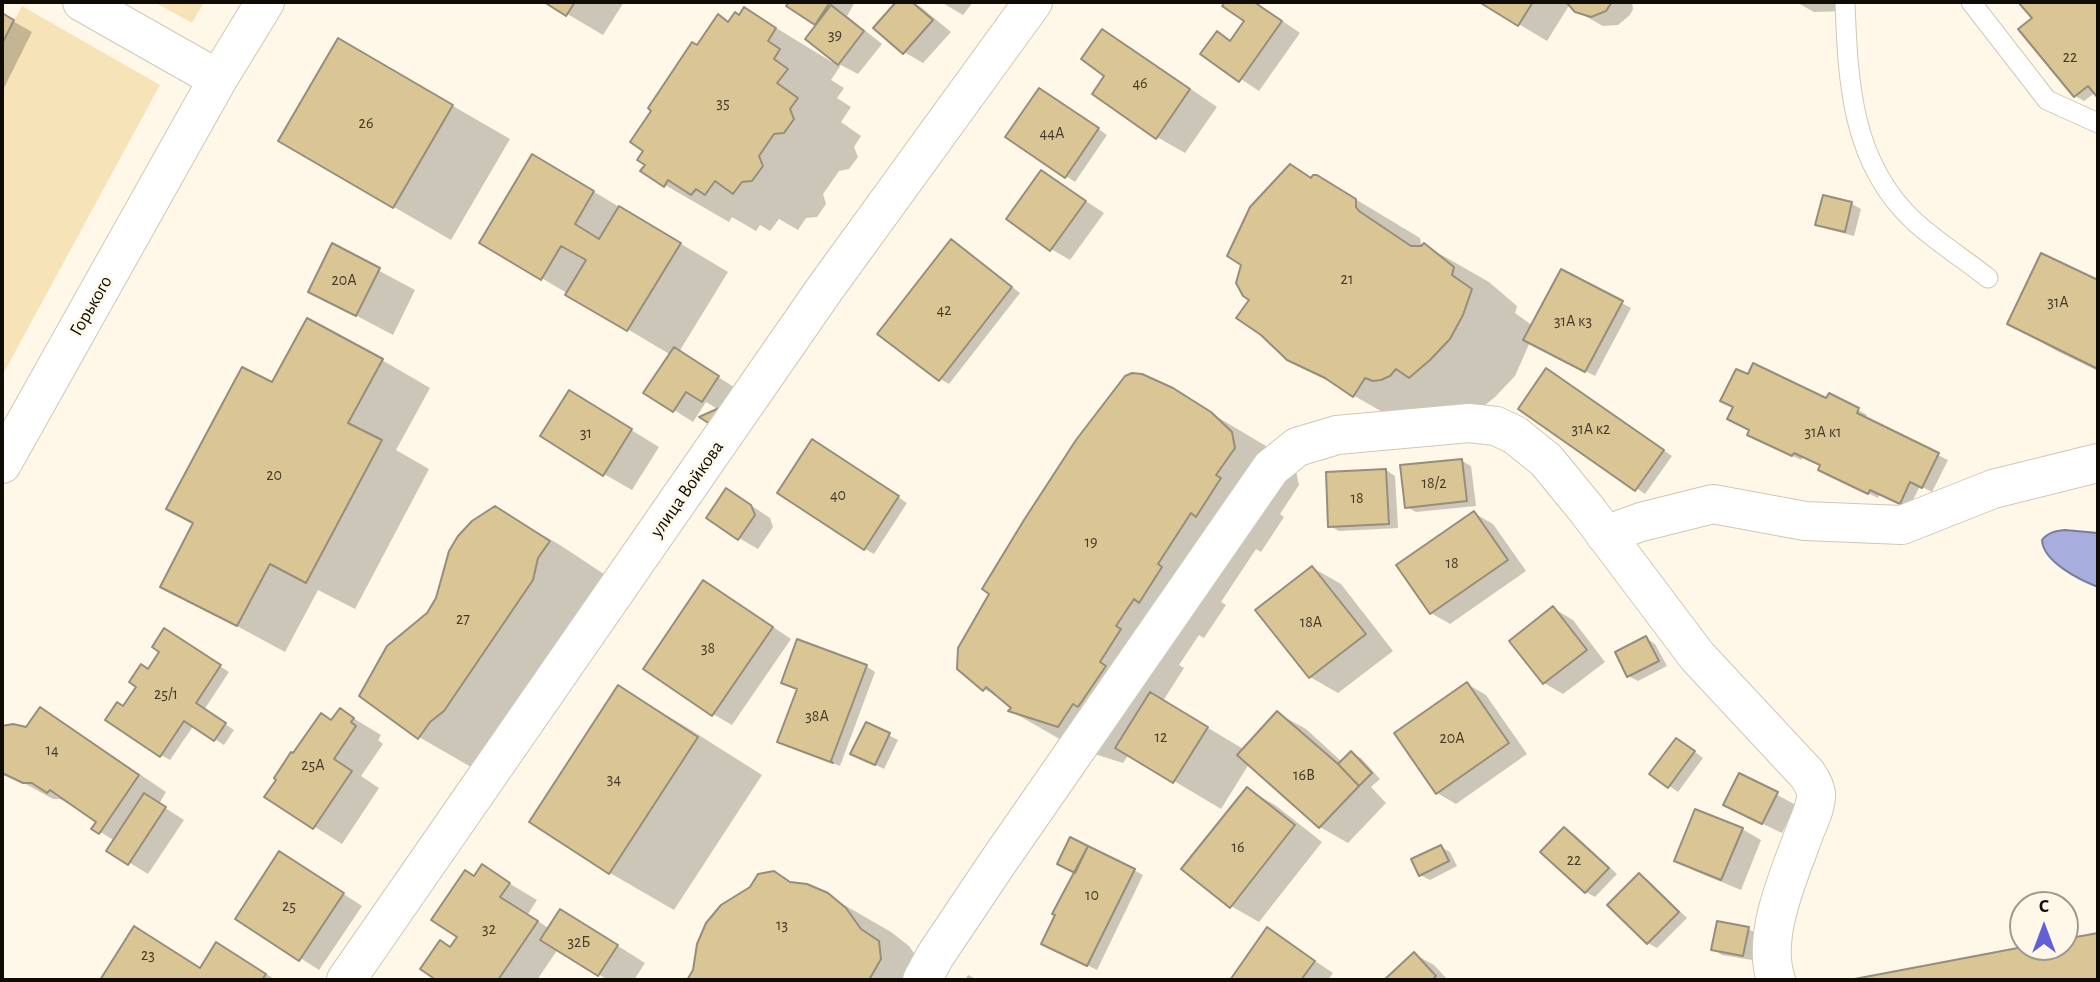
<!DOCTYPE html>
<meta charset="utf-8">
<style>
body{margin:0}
#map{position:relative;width:2100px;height:982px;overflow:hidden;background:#fff8e8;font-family:"Alegreya Sans",sans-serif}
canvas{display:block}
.frame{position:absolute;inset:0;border:4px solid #0f0c06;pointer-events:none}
.north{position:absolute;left:2009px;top:891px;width:70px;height:70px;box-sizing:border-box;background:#fff8e8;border:2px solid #9f9a8e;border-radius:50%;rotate:0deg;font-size:19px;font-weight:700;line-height:28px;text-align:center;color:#0f0c06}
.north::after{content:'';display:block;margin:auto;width:24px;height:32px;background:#625fd7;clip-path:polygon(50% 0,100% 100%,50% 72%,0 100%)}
</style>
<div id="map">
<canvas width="2100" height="982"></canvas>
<div class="frame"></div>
<div class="north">С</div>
</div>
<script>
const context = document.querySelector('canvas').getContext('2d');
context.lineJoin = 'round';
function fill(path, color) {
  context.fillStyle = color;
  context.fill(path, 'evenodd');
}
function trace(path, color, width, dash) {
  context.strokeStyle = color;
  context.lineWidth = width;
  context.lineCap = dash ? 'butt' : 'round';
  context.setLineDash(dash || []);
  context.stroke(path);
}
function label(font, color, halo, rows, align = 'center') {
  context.font = font + ' "Alegreya Sans",sans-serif';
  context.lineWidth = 5;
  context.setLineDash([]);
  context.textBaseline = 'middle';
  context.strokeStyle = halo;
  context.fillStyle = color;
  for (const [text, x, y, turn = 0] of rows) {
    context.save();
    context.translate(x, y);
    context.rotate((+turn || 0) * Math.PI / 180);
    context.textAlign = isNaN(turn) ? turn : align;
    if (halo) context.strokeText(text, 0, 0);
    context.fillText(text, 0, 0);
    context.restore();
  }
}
fill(new Path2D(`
 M 154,2 L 204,2 L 192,23 Z
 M 22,6 L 160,85 L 2,376 L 2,44 Z`), '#f6e3b8');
const water = new Path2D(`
 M 2065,530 L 2098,533 L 2098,587 C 2080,580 2043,562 2042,540 C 2048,532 2056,531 2065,530 Z`);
fill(water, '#a7addc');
trace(water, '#797d9c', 2);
fill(new Path2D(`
 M 547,2 L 624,2 L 603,35 Z
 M 791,2 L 855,2 L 847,16 L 882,44 L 858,74 L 841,65 L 831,80 L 844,88 L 837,98 L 851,107 L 841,122 L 861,136 L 854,147 L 858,157 L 849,169 L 839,171 L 823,194 L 826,204 L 817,217 L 806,218 L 798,230 L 779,219 L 770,231 L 760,225 L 756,231 L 732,217 L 729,222 L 665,185 L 698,47 L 740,17 L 745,9 L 832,62 L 834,60 L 818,25 L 788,6 Z
 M 899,2 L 912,2 L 922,8 L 951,32 L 923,63 L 904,52 L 876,28 Z
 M 941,2 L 973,2 L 963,15 Z
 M 1227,2 L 1255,2 L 1300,33 L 1259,91 L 1203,54 L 1231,42 L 1247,21 L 1225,5 Z
 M 1482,2 L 1632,2 L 1633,9 L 1630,15 L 1618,25 L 1603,26 L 1576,11 L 1570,4 L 1547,41 Z
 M 1796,2 L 1845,2 L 1845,11 L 1814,12 Z
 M 2020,2 L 2098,2 L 2098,95 L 2096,92 L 2084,101 L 2075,96 L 2034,18 Z
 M 2,15 L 32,32 L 2,92 Z
 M 1102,31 L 1130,47 L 1217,107 L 1185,153 L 1157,137 L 1107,75 Z
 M 339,40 L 510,139 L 451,240 L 280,141 Z
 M 1049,95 L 1107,135 L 1075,182 L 1066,176 Z
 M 1042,172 L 1104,213 L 1070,260 L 1051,249 Z
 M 1317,176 L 1420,238 L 1422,248 L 1424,245 L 1489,282 L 1517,306 L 1515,313 L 1533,326 L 1562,271 L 1631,308 L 1595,376 L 1530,342 L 1515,376 L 1495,397 L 1474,414 L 1418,432 L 1289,359 L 1251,299 L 1312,179 Z
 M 581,184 L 728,272 L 679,352 L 737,389 L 719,410 L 706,402 L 693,422 L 646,392 L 671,355 L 481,242 Z
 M 1824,197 L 1852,204 L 1861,209 L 1854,236 L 1827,229 L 1817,224 Z
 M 333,246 L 415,290 L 393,335 L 310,291 Z
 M 960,247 L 1020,293 L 949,384 L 940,379 Z
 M 2042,255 L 2098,282 L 2098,371 L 2057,351 L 2009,324 Z
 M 382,360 L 430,388 L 396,450 L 429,469 L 355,609 L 318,590 L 285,652 L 163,586 L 273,385 Z
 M 1556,376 L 1672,456 L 1645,494 L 1520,408 Z
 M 1172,390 L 1276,452 L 1296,471 L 1299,485 L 1280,514 L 1284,517 L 1261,552 L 1256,549 L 1221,602 L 1226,605 L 1204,638 L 1199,635 L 1179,665 L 1184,668 L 1163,701 L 1245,750 L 1277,713 L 1306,729 L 1342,762 L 1352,753 L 1361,758 L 1380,779 L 1371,787 L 1386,803 L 1348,843 L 1320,827 L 1249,764 L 1221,809 L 1129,754 L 1123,763 L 1075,748 L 1011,711 L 1013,708 L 1007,702 L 984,689 Z
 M 1827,400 L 1858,410 L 1867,415 L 1865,419 L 1948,460 L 1932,492 L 1920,486 L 1909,508 L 1880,494 L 1878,498 L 1829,474 L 1822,465 L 1803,457 L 1801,460 L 1758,439 Z
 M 597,409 L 659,447 L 632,490 L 604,474 Z
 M 822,447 L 907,503 L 874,554 L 865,549 Z
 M 1462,461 L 1471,466 L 1476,506 L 1416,512 L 1407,507 Z
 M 1386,470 L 1395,476 L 1398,528 L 1339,531 L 1330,526 Z
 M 746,502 L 770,518 L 773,527 L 758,549 L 739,538 Z
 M 495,508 L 560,545 L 613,580 L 483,774 L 419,737 L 428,614 Z
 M 1474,513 L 1493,524 L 1526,571 L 1450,624 L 1431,613 Z
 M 1313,568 L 1341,584 L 1393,651 L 1338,693 L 1310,677 Z
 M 722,593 L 791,639 L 732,725 L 713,714 Z
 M 1553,608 L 1573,620 L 1605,662 L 1563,694 L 1544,683 Z
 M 174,636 L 229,672 L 204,710 L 234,730 L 224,745 L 194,725 L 170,760 L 161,755 L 124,708 Z
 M 1646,638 L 1655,644 L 1667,666 L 1638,681 L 1628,676 Z
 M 866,666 L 875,672 L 840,766 L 779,742 L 798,690 L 783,682 Z
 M 1467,684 L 1486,695 L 1527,754 L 1456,804 L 1437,793 Z
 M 619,687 L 683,725 L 762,775 L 674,910 L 610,873 Z
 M 41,710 L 69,726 L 166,792 L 159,804 L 184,820 L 148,874 L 109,850 L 115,841 L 94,828 L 98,821 L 60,799 L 53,799 L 2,771 L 2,728 L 27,729 Z
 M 340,710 L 381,735 L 378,740 L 383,744 L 361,776 L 379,788 L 342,844 L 267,797 L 294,755 L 332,722 Z
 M 867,724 L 898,740 L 884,769 L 862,758 Z
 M 1686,745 L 1703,758 L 1678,792 L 1652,774 Z
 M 1740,775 L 1796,805 L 1782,833 L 1744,815 Z
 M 1247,789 L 1275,805 L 1322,842 L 1259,922 L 1231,906 Z
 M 1565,829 L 1574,834 L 1617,874 L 1595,897 L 1586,892 Z
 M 1742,829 L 1761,840 L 1741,890 L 1695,871 L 1676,860 Z
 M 1441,847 L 1450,852 L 1457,866 L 1430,880 L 1420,875 Z
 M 299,865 L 362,906 L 319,970 L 238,918 Z
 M 482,867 L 537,900 L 528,914 L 548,928 L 588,927 L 645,963 L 634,980 L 608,980 L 558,949 L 537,980 L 439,980 L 422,969 L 451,949 L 460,937 L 475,878 Z
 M 1134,870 L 1143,875 L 1097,970 L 1052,948 Z
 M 1639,875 L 1648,880 L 1687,918 L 1657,948 L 1648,943 Z
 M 794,884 L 827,895 L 891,932 L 909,946 L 924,968 L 942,980 L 689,980 L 695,971 Z
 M 134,928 L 202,969 L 245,961 L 276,980 L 102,980 Z
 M 1268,929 L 1333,973 L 1328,980 L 1232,980 Z
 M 1748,929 L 1758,934 L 1752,960 L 1722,955 L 1713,949 Z
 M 2098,934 L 2098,980 L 1858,980 L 2033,947 L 2065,947 L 2065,941 Z
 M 1414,954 L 1434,965 L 1448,980 L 1386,980 Z
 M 968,975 L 978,980 L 965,980 Z`), '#0003');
const building = new Path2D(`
 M 544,2 L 575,2 L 566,16 Z
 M 789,2 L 830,2 L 815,25 L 786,6 Z
 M 896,2 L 912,2 L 933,20 L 903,54 L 873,28 Z
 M 1225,2 L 1254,2 L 1282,21 L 1239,82 L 1200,54 L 1217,31 L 1230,41 L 1244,21 L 1222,6 Z
 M 1479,2 L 1533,2 L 1518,26 Z
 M 1566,2 L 1612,2 L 1606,11 L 1591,17 L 1575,12 Z
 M 2018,2 L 2098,2 L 2098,98 L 2088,86 L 2074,97 L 2018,29 L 2032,18 Z
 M 831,5 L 864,31 L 838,65 L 805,39 Z
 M 744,7 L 776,28 L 768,41 L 780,49 L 774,59 L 788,69 L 777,83 L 798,98 L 790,109 L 794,119 L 784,133 L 774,134 L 759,156 L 763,166 L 752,181 L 742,182 L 733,194 L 715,181 L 705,195 L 696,189 L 691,195 L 668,180 L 664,187 L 640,171 L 645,165 L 637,160 L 643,151 L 630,142 L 651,111 L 648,108 L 692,42 L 697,45 L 718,14 L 728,22 L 735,12 L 739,15 Z
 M 2,13 L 14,20 L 2,44 Z
 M 1102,29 L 1190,89 L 1156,139 L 1092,94 L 1104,76 L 1081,59 Z
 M 338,38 L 453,105 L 393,208 L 278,141 Z
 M 1039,88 L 1099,128 L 1065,178 L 1005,137 Z
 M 532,154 L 594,191 L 575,224 L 599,239 L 619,206 L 681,243 L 627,331 L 565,295 L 586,260 L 561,246 L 541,280 L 479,243 Z
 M 1290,164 L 1311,178 L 1313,175 L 1317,175 L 1356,199 L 1356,207 L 1359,211 L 1411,246 L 1421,246 L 1424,243 L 1454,267 L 1452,275 L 1472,289 L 1463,315 L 1450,339 L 1430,360 L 1409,378 L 1396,369 L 1390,376 L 1381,380 L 1373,381 L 1365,378 L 1353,397 L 1325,378 L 1287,360 L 1261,335 L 1236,318 L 1249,300 L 1243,296 L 1236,283 L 1241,265 L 1227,256 L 1250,207 Z
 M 1041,170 L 1086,201 L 1050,251 L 1006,219 Z
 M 1823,195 L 1852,202 L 1845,232 L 1815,225 Z
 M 951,239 L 1012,287 L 939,381 L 877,334 Z
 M 332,243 L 380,268 L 356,316 L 308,292 Z
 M 2041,253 L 2098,280 L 2098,369 L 2007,324 Z
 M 1561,269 L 1623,301 L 1585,372 L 1523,340 Z
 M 307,318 L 383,359 L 348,423 L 382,440 L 306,583 L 270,564 L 237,626 L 160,587 L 193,523 L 166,509 L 242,367 L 272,382 Z
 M 674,347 L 719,376 L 702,402 L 686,392 L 673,412 L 643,393 Z
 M 1753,363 L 1826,398 L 1829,393 L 1859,408 L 1857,413 L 1939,453 L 1922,488 L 1910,482 L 1900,504 L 1870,490 L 1868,494 L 1818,470 L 1820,465 L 1794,453 L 1792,456 L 1747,435 L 1749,430 L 1727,419 L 1733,407 L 1720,401 L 1736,369 L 1748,374 Z
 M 1546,368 L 1664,450 L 1635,491 L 1518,409 Z
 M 1132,373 L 1142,374 L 1173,388 L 1211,412 L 1232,432 L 1235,448 L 1216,475 L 1221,478 L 1196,517 L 1191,513 L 1158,564 L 1162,567 L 1139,603 L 1134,599 L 1116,626 L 1121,629 L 1100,662 L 1106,666 L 1078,707 L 1073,704 L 1058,727 L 1008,711 L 1011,708 L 986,687 L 983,691 L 957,669 L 958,648 L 989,594 L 982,589 L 1024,520 L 1076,440 L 1125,376 Z
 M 569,390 L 632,429 L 603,476 L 540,436 Z
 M 728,404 L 713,426 L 699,417 Z
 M 812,439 L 899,496 L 864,550 L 777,493 Z
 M 1462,459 L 1467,501 L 1405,508 L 1400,465 Z
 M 1386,469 L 1389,524 L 1328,527 L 1326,472 Z
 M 726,488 L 751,505 L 755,515 L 738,540 L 706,518 Z
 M 495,506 L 550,541 L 538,558 L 533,580 L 444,711 L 430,722 L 418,739 L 359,696 L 387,646 L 427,613 L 436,598 L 449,551 L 458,536 L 472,521 Z
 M 1474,511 L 1508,560 L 1430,614 L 1396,565 Z
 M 1312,566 L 1366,634 L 1309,678 L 1255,610 Z
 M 703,580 L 773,627 L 712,716 L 643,669 Z
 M 1553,606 L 1587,650 L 1543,684 L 1509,641 Z
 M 164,628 L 221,665 L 196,703 L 226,723 L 214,741 L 184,721 L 160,757 L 105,720 L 117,702 L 123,706 L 136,687 L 129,682 L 141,664 L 148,669 L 159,652 L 152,647 Z
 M 1646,636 L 1659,661 L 1627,677 L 1615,652 Z
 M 797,639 L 867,665 L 831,761 L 833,763 L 777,742 L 797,689 L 781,683 Z
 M 1467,682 L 1509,743 L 1436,794 L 1394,733 Z
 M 618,685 L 698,737 L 609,874 L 529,822 Z
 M 1150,692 L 1208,727 L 1173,783 L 1115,748 Z
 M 40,707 L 139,775 L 99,834 L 91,829 L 96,822 L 50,790 L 47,793 L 32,783 L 23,783 L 2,773 L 2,726 L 13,724 L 26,727 Z
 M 340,708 L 354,718 L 351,722 L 356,726 L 334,759 L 352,771 L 313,829 L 264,797 L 276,780 L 274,778 L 291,752 L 293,753 L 321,713 L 331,720 Z
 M 1277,711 L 1338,764 L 1359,786 L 1319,828 L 1237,755 Z
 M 866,722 L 890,733 L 875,765 L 850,754 Z
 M 1676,738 L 1695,751 L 1668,788 L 1649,774 Z
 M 1351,751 L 1372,773 L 1359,786 L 1338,764 Z
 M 1739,773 L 1778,792 L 1762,824 L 1723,805 Z
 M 1247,787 L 1295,825 L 1230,908 L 1181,869 Z
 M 144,793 L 166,807 L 128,865 L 106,851 Z
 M 1695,809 L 1743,828 L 1721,880 L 1674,861 Z
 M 1564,827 L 1609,868 L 1585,893 L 1540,852 Z
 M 1070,837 L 1088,846 L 1075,873 L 1057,864 Z
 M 1441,845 L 1449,861 L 1419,876 L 1411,859 Z
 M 1088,846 L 1135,869 L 1087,966 L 1041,944 L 1055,915 L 1052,914 Z
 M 279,851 L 344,893 L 299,961 L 235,919 Z
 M 482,864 L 510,883 L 500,897 L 538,921 L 498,980 L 436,980 L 420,969 L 440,940 L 450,947 L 457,937 L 431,920 L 465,870 L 474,876 Z
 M 774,871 L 790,882 L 807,884 L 828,893 L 846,908 L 861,929 L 879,941 L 881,959 L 869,980 L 687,980 L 693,970 L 697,944 L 706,923 L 721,905 L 750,887 L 758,874 Z
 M 1639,873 L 1679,912 L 1647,944 L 1607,905 Z
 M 560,909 L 618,945 L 598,976 L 540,940 Z
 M 1717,921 L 1749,927 L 1743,956 L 1711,950 Z
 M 134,926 L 200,968 L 216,942 L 266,974 L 262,980 L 100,980 Z
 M 1267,927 L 1315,961 L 1301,980 L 1230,980 Z
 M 2098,933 L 2098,980 L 1849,980 L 2023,947 L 2065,947 L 2065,939 Z
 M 1414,952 L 1436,976 L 1432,980 L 1384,980 Z`);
fill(building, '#dac594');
trace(building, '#968e7c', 2);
const service = new Path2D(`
 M 1845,2 C 1848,82 1851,163 1915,222 C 1937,242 1964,259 1988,278
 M 1971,2 L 2047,100 L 2098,123`);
const minor = new Path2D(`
 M 82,2 L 218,79
 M 1605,535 L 1641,522 L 1713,504 L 1805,521 L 1902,525 L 1993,489 L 2098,463
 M 346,980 L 824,290 L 1033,2
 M 922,980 L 935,956 L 996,865 L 1271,468 L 1297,447 L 1337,435 L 1469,423 L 1496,426 L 1515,435 L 1546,460 L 1587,510 L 1697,656 L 1807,774 C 1811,780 1815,786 1816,793 C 1817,807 1808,822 1804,834 C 1789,876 1761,936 1776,980`);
const primary = new Path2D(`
 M 2,464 L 218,79 L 265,2`);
trace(service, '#d0c8b5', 21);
trace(minor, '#d0c8b5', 40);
trace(primary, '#d0c8b5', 40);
trace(service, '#fff', 19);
trace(minor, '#fff', 38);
trace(primary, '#fff', 38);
label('16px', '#423a2a', null, [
 ["39",835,35],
 ["22",2070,57],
 ["46",1140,83],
 ["35",723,103],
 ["26",366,123],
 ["44А",1052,133],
 ["21",1347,279],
 ["20А",344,280],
 ["31А",2058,302],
 ["42",944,310],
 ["31А к3",1573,321],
 ["31А к2",1591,429],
 ["31А к1",1823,432],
 ["31",586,433],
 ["20",274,475],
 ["18/2",1434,483],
 ["40",838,495],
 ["18",1357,498],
 ["19",1091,542],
 ["18",1452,563],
 ["27",463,619],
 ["18А",1311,622],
 ["38",708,648],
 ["25/1",166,694],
 ["38А",817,716],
 ["12",1161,737],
 ["20А",1452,738],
 ["14",52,750],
 ["25А",313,765],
 ["16В",1304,775],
 ["34",614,779],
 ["16",1238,847],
 ["22",1574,860],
 ["10",1092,895],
 ["25",289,906],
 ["13",782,925],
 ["32",489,929],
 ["32Б",579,942],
 ["23",148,955]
]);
label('19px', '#0f0c06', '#fff8e8', [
 ["Горького",91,306,-60],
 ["улица Войкова",687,489,-55]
]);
</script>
